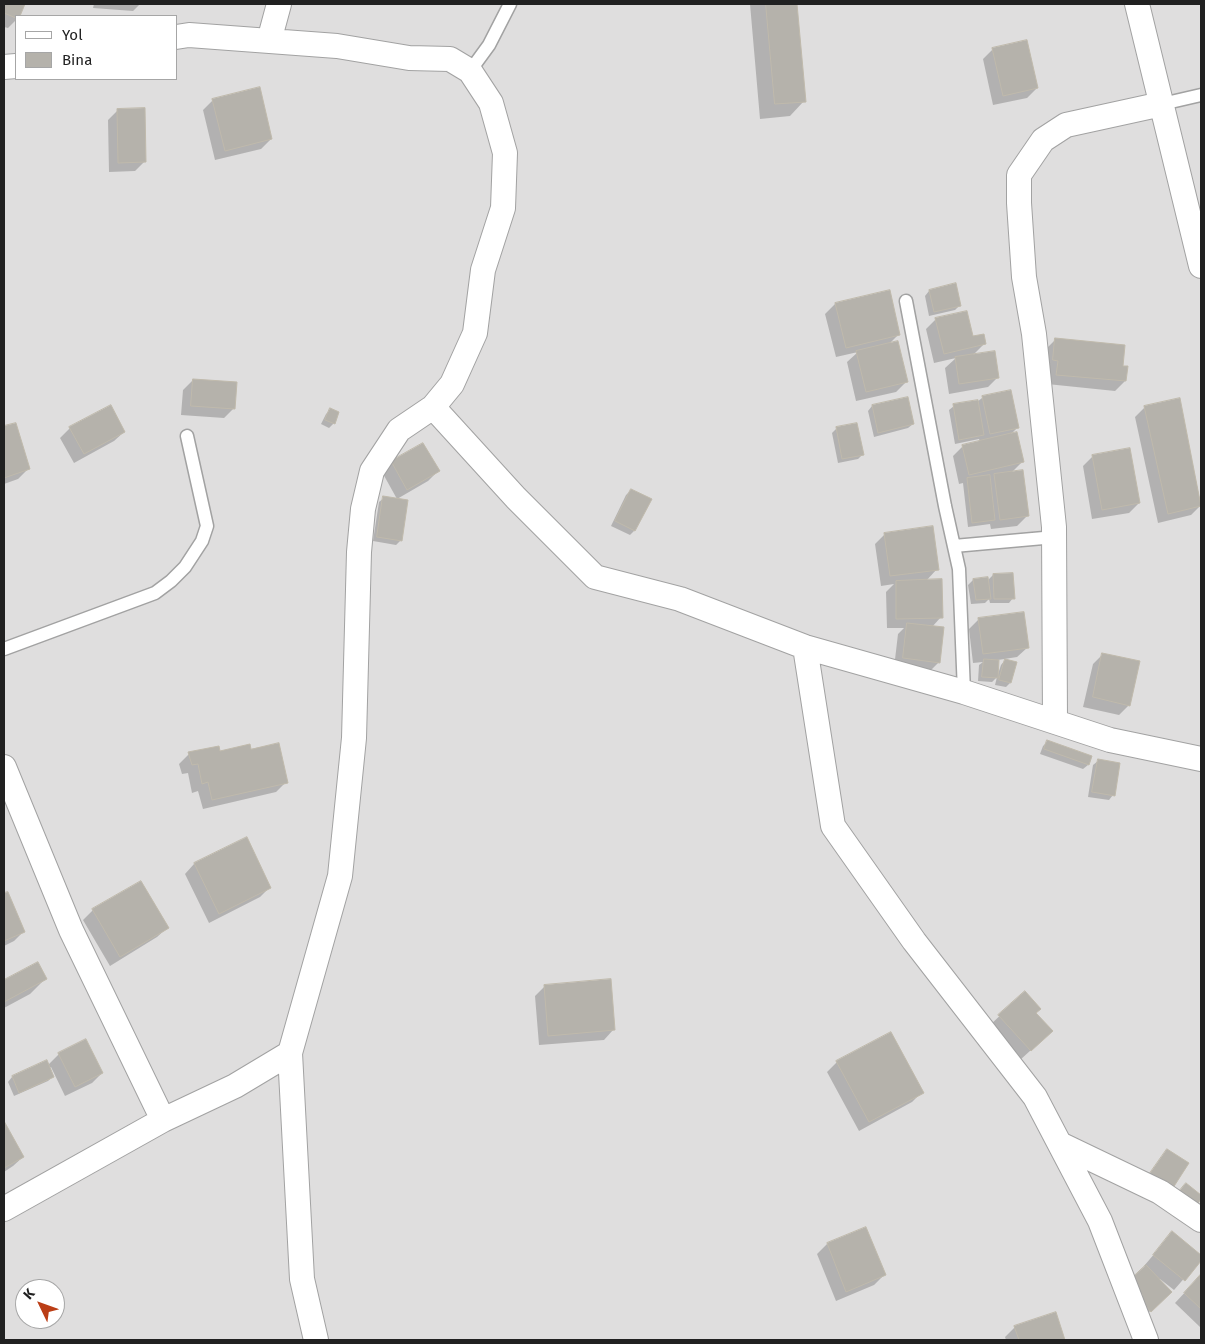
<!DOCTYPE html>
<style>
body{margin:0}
#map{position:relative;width:1205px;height:1344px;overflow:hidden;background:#f0efe8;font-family:"Fira Sans",sans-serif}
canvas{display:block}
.frame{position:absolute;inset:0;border:5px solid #212121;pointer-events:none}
.legend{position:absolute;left:15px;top:15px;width:162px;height:65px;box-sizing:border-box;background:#fff;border:1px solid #a6a6a6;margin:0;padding:6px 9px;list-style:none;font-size:15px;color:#212121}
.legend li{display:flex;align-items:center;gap:10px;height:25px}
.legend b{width:25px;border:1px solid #a6a6a6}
.north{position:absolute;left:15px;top:1279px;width:50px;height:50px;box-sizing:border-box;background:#fff;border:1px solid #a6a6a6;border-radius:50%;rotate:312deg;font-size:14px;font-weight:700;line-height:20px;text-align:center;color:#212121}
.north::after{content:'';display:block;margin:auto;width:18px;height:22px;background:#bb3e16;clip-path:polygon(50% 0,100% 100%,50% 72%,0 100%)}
</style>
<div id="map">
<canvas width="1205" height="1344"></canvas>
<div class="frame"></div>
<ul class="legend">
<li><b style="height:6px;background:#fff"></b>Yol</li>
<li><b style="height:14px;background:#b5b2ab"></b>Bina</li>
</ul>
<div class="north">K</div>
</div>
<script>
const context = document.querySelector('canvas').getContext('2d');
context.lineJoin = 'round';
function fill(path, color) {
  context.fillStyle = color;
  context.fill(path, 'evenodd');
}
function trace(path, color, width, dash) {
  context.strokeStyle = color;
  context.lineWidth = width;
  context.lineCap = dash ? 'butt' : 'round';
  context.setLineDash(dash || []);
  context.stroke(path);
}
fill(new Path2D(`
 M 4,4 L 1201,4 L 1201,1340 L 4,1340 ZM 16,16 L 176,16 L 176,79 L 16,79 ZM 25,1289 L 55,1289 L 55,1319 L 25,1319 Z`), '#dfdede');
fill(new Path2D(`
 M 4,4 L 23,4 L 19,16 L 16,16 L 16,20 L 8,28 L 4,27 Z
 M 94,4 L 140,4 L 133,11 L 93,8 Z
 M 750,4 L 796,4 L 804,101 L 790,116 L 760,119 Z
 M 993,49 L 1037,88 L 1027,98 L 993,105 L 983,59 Z
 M 213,100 L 271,139 L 261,149 L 215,160 L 203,110 Z
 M 118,110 L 145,161 L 135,171 L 109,172 L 108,120 Z
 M 889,291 L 899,334 L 889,344 L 906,382 L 896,392 L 856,401 L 847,362 L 858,352 L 836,357 L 825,314 L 835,304 Z
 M 929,291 L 960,305 L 955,310 L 929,316 L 925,296 Z
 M 936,319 L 985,343 L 972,356 L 998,377 L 988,387 L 949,394 L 945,368 L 956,358 L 934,363 L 926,329 Z
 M 1055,340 L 1122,367 L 1125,381 L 1115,391 L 1047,384 L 1045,350 Z
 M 193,380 L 234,408 L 224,418 L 181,415 L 183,390 Z
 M 907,398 L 913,424 L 908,428 L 874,437 L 868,411 L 872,406 Z
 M 982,398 L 1017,428 L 1010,435 L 1023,461 L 1011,473 L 1027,516 L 1017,526 L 991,529 L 990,524 L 968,527 L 963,483 L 959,484 L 953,456 L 963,446 L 980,442 L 979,439 L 955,444 L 949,410 L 954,406 L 977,402 Z
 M 1179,399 L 1201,505 L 1191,515 L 1158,523 L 1135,417 L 1145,407 Z
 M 331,409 L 334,423 L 329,428 L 321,424 L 326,414 Z
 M 15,424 L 28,469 L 18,479 L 4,484 L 4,428 Z
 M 70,428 L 124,432 L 114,441 L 74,463 L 60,438 Z
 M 836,429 L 863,454 L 858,459 L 838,463 L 832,433 Z
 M 1093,456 L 1139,503 L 1129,513 L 1092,519 L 1083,466 Z
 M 391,462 L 438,471 L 428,481 L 397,499 L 382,472 Z
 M 631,490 L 634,531 L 630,535 L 611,526 L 626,495 Z
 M 384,498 L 401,540 L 396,545 L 373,541 L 379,502 Z
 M 885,534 L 937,569 L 926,581 L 941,617 L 932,627 L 939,662 L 929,672 L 894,668 L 898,634 L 904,628 L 887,628 L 886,592 L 894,584 L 881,586 L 875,544 Z
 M 993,575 L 1013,598 L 1009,603 L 990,603 L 989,599 L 985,603 L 971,604 L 968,585 L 973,580 L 987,578 L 987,581 Z
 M 979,619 L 1027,648 L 1017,657 L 998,660 L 998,674 L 1001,665 L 1005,660 L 1010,683 L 1006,687 L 995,685 L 997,677 L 992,682 L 978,681 L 979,665 L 983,662 L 973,663 L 969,629 Z
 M 1103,654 L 1129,705 L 1119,715 L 1083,707 L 1093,664 Z
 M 1048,741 L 1091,757 L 1088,765 L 1083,769 L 1040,754 L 1043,746 Z
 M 250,751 L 286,782 L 276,792 L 203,809 L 198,791 L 192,793 L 188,773 L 182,774 L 179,764 L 189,754 Z
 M 1098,761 L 1113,795 L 1109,800 L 1088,797 L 1093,765 Z
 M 246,839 L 270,887 L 260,897 L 209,923 L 185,874 L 194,864 Z
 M 7,893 L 24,931 L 14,941 L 4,946 L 4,895 Z
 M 93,910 L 167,928 L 157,937 L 110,966 L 83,920 Z
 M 37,964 L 45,979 L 30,994 L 4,1008 L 4,981 Z
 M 545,986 L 613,1030 L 604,1040 L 539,1045 L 535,996 Z
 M 1024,993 L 1035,1013 L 1041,1041 L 1020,1060 L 989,1026 Z
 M 59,1054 L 102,1073 L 92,1083 L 65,1096 L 51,1067 L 49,1068 L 53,1076 L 48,1081 L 14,1096 L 8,1082 L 12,1077 L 46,1062 L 48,1065 Z
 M 837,1062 L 922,1092 L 912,1102 L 859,1131 L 827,1072 Z
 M 4,1123 L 23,1157 L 13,1166 L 4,1172 Z
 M 865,1228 L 884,1275 L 874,1285 L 836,1301 L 817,1254 L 827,1244 Z
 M 1172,1233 L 1201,1257 L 1201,1259 L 1174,1290 L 1160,1279 L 1158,1280 L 1170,1292 L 1146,1315 L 1125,1286 L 1146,1267 L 1144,1266 Z
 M 1201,1275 L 1201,1326 L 1200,1327 L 1175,1303 Z
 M 1055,1313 L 1064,1340 L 1006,1340 L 1005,1337 L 1015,1327 Z`), '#0003');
const building = new Path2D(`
 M 4,4 L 25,4 L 20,16 L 16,16 L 16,18 L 4,13 Z
 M 766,4 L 797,4 L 806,102 L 775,104 Z
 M 1027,40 L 1038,88 L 1003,96 L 992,48 Z
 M 260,87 L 272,139 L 225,151 L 212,99 Z
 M 145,108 L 146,162 L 118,163 L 117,109 Z
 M 956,283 L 961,306 L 934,312 L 929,290 Z
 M 890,290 L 900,335 L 846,348 L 835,303 Z
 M 967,311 L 973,336 L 984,334 L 986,344 L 944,354 L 935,318 Z
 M 1055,338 L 1125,345 L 1123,366 L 1128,366 L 1126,381 L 1056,375 L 1058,361 L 1053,360 Z
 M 898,341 L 908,382 L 866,392 L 856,351 Z
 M 995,351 L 999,378 L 959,384 L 955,357 Z
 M 193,379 L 237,382 L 235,409 L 191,406 Z
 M 1011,390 L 1019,428 L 990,434 L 982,396 Z
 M 908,397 L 914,424 L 878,433 L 872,405 Z
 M 1180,398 L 1201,506 L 1168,514 L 1144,406 Z
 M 978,400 L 984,435 L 959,440 L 953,404 Z
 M 111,405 L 125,432 L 84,454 L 69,427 Z
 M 330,408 L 339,412 L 335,424 L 325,420 Z
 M 16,423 L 30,469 L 4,478 L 4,426 Z
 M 857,423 L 864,455 L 842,459 L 836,427 Z
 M 1017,432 L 1024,462 L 969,475 L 962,445 Z
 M 423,443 L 440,471 L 407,490 L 391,461 Z
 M 1130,448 L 1140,503 L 1102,510 L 1092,455 Z
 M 1023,470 L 1029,516 L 1000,520 L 994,474 Z
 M 990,475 L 995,520 L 972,523 L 967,478 Z
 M 631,489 L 652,499 L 635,531 L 615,521 Z
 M 383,496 L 408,500 L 402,541 L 377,537 Z
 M 933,526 L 939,570 L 890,576 L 884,533 Z
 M 1013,573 L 1015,599 L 994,599 L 993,574 Z
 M 988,577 L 991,599 L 976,600 L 973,579 Z
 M 942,579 L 943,618 L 896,619 L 896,581 Z
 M 1024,612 L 1029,648 L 983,654 L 978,618 Z
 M 907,623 L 944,627 L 940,663 L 903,658 Z
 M 1102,653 L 1140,661 L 1130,706 L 1093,697 Z
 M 984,659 L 999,660 L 998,678 L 982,677 Z
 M 1005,659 L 1017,662 L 1011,683 L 999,680 Z
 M 1047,740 L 1092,756 L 1089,765 L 1044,749 Z
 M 279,743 L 288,783 L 212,800 L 208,782 L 202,784 L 198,764 L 192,765 L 188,752 L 219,746 L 220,751 L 250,744 L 251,749 Z
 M 1098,759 L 1120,763 L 1115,796 L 1092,792 Z
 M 247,837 L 271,888 L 219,914 L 194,863 Z
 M 141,881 L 169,928 L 120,957 L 92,909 Z
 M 8,892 L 25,932 L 4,941 L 4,893 Z
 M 38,962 L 47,979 L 4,1002 L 4,980 Z
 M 611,979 L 615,1030 L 548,1036 L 544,985 Z
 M 1025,991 L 1041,1009 L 1036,1013 L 1053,1031 L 1031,1051 L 998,1015 Z
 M 891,1032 L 924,1093 L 869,1122 L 836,1061 Z
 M 86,1039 L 103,1073 L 75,1087 L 58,1053 Z
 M 47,1060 L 54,1077 L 19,1093 L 12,1076 Z
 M 4,1121 L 24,1157 L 4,1168 Z
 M 1167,1149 L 1189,1163 L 1171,1191 L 1148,1176 Z
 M 1186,1183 L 1201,1195 L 1201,1199 L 1194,1209 L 1176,1195 Z
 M 866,1227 L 886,1275 L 846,1292 L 827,1243 Z
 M 1172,1231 L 1201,1255 L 1201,1261 L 1185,1281 L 1153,1255 Z
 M 1146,1265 L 1172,1292 L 1151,1312 L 1139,1298 L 1143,1295 L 1129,1281 Z
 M 1201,1274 L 1201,1309 L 1184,1293 Z
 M 1056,1312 L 1065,1340 L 1019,1340 L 1014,1326 Z`);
fill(building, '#b5b2ab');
trace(building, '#c0baac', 1);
const service = new Path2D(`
 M 470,71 L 489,45 L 510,4
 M 1162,104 L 1201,95
 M 906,301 L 945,506 L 959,569 L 964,692
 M 954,546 L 1055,537
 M 4,649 L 155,593 L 171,581 L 185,567 L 202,541 L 207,526 L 187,436`);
const minor = new Path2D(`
 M 1137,4 L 1201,266
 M 176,37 L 189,35 L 337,46 L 409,58 L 450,59 L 470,71 L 491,103 L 505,153 L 503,208 L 483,270 L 475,333 L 452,384 L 433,407 L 399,430 L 372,471 L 363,509 L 359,552 L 354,738 L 340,876 L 290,1053 L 302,1279 L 316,1340
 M 269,41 L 279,4
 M 4,67 L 16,66
 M 433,407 L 516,498 L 595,577 L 680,599 L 805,647 L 964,692 L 1110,740 L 1201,759
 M 805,647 L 833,826 L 914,941 L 1035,1097 L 1100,1221 L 1146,1340
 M 1055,721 L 1054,527 L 1034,334 L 1024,277 L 1019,203 L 1019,175 L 1043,140 L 1066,125 L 1162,104
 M 4,767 L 71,930 L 163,1120
 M 1060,1144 L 1160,1192 L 1201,1220
 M 4,1209 L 163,1120 L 235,1086 L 290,1053`);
trace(service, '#a2a2a2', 15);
trace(minor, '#a2a2a2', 26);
trace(service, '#fff', 12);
trace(minor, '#fff', 24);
</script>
